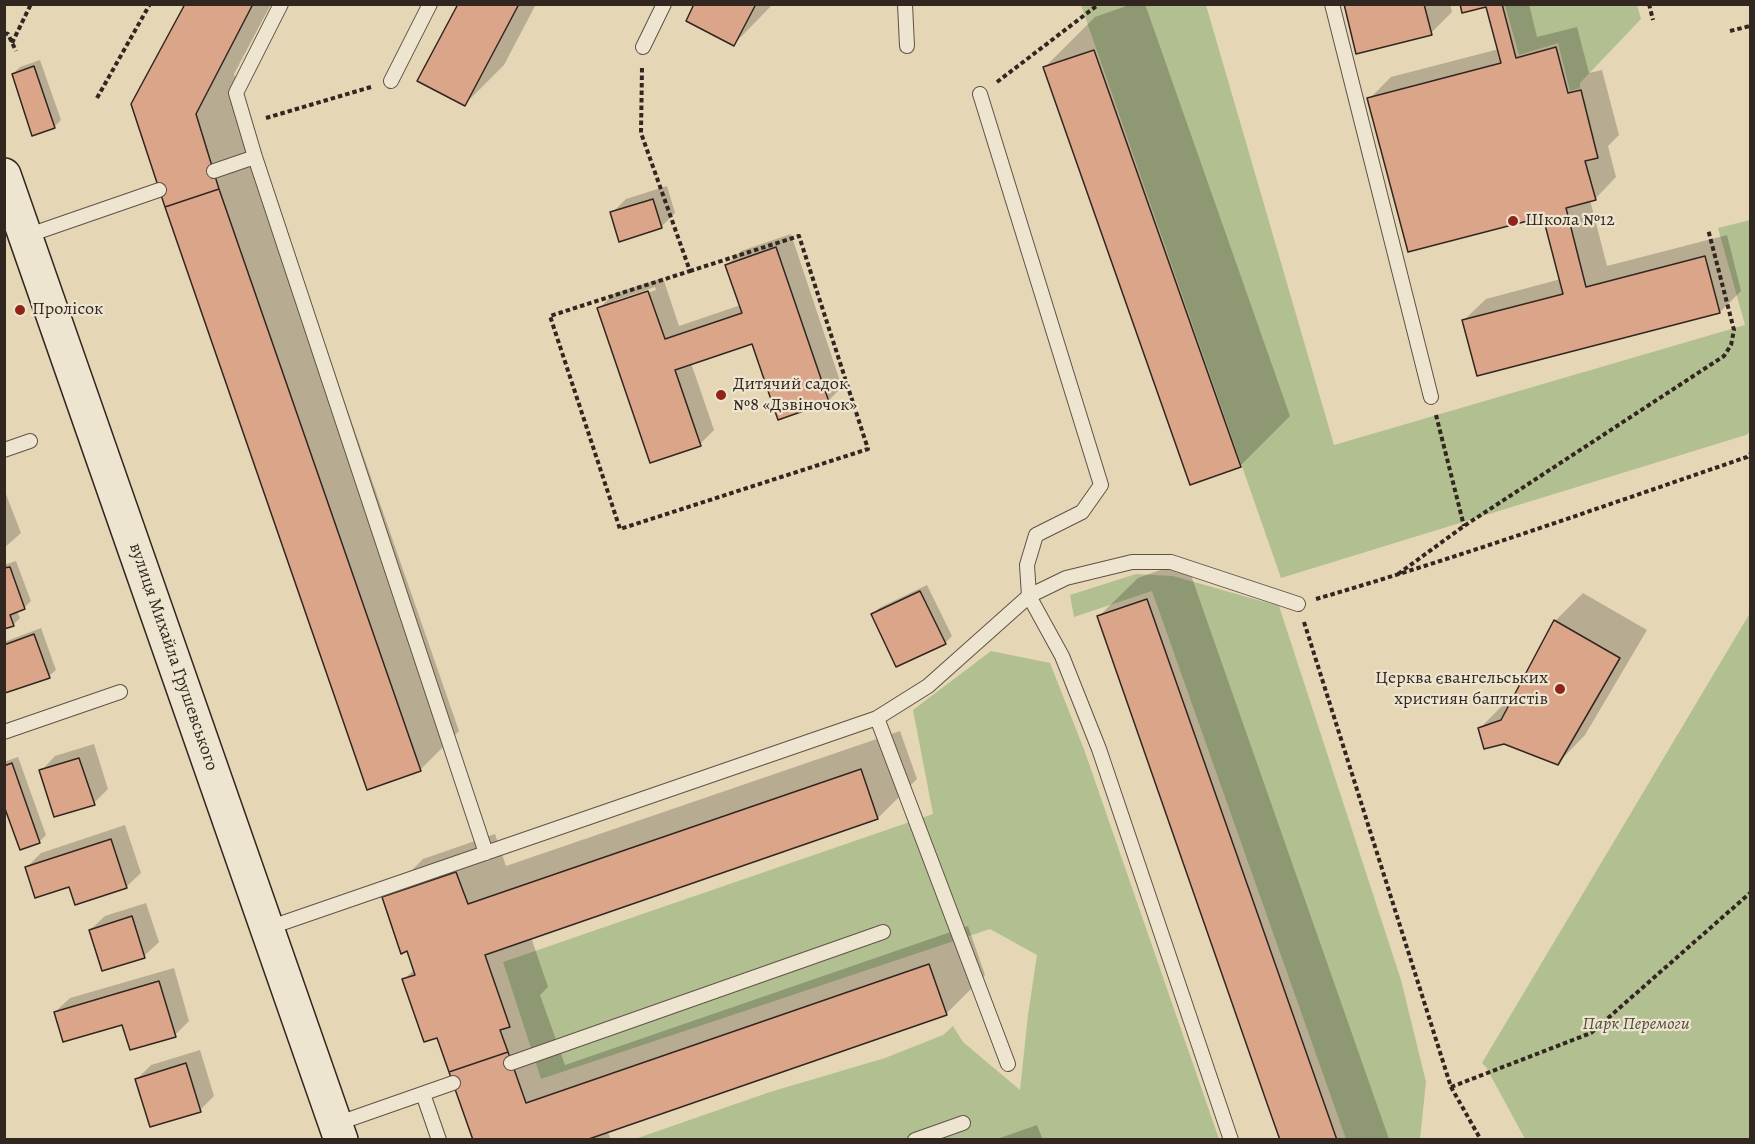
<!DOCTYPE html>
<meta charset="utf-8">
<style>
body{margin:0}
#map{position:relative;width:1755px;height:1144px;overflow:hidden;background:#e5d7b6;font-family:Alegreya,serif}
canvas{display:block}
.frame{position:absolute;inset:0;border:6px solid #322620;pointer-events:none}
</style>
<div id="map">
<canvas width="1755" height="1144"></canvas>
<div class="frame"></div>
</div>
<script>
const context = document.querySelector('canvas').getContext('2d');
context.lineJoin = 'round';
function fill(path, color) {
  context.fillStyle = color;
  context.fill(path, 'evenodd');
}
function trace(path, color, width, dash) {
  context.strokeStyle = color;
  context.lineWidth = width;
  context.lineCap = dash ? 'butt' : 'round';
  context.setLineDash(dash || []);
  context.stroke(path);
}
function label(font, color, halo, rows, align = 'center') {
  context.font = font + ' Alegreya,serif';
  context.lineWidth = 4.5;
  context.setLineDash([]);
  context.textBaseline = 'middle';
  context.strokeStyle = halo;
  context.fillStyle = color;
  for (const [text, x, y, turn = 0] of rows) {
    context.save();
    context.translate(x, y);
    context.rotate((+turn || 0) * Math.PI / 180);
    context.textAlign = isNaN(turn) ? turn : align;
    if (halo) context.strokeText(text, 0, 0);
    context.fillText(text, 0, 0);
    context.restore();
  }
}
fill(new Path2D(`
 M 1081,5 L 1206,5 L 1334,445 L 1745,325 L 1718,228 L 1750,220 L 1750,432 L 1746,435 L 1281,578 Z
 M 1505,5 L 1637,5 L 1641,19 L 1580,83 L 1580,88 L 1570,91 L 1558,43 L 1519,55 Z
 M 1136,574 L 1173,576 L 1279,606 L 1401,980 L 1426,1082 L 1420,1139 L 1346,1139 L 1152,591 L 1074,617 L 1070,595 Z
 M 1750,613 L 1750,1139 L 1525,1139 L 1486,1067 L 1482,1063 Z
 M 991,651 L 1050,663 L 1085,752 L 1219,1139 L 635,1139 L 770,1092 L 885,1058 L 943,1035 L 953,1026 L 963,1042 L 1020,1090 L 1028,1015 L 1037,955 L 990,929 L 541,1079 L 503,962 L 933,814 L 913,710 Z`), '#b2bf90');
fill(new Path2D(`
 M 186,4 L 271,4 L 234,74 L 257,149 L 459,731 L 420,770 L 166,207 Z
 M 459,4 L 536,4 L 504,65 L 465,104 Z
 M 696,4 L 773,4 L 734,44 Z
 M 1132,4 L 1145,4 L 1290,416 L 1240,466 L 1045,67 L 1095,17 Z
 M 1345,4 L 1450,4 L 1452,12 L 1431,33 Z
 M 1461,4 L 1529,4 L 1537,37 L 1577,27 L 1589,73 L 1602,70 L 1619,135 L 1608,146 L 1616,177 L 1595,199 L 1590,200 L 1607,266 L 1727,235 L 1741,291 L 1720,312 L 1464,320 L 1486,299 L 1561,279 L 1544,215 L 1369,99 L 1391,77 L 1499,49 L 1487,5 Z
 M 40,60 L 61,120 L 54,127 L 13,74 L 20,67 Z
 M 667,186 L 675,213 L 661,227 L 612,213 L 626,199 Z
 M 791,234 L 842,387 L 828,401 L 753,342 L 691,363 L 714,430 L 700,444 L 599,309 L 613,294 L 663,278 L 679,326 L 741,305 L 727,265 L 741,251 ZM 655,287 L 656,290 L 614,304 L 614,301 Z
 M 4,489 L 21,533 L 4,548 Z
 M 16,561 L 31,601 L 24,608 L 17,611 L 20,618 L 13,625 L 4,628 L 4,565 Z
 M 1186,561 L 1389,1139 L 1389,1140 L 1282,1140 L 1099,616 L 1138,578 Z
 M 927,585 L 952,636 L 945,643 L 873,614 L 879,608 Z
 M 1583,593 L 1647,630 L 1585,735 L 1557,764 L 1504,742 L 1479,729 L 1507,701 L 1514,698 L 1555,621 Z
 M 41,628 L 56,670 L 49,676 L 4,690 L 4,642 Z
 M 900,731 L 917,779 L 878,818 L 531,937 L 548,987 L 540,995 L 565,1065 L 968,926 L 985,975 L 946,1014 L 607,1130 L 611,1140 L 474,1140 L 438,1036 L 404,979 L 415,969 L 384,898 L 423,859 L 495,834 L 506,866 Z
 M 94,744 L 108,789 L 94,803 L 41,771 L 55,756 Z
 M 18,757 L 46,835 L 39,842 L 21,848 L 4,802 L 4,762 Z
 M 125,825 L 141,873 L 126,887 L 70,885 L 27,867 L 41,853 Z
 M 146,903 L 159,942 L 144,956 L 90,930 L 105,916 Z
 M 174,968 L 189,1021 L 175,1035 L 123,1023 L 55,1012 L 70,998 Z
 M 200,1050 L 214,1096 L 200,1110 L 137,1079 L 151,1065 Z
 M 1037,1125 L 1043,1140 L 994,1140 Z`), '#0003');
const building = new Path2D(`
 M 185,4 L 253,4 L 196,114 L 219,189 L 165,207 L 131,104 Z
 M 458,4 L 519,4 L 465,106 L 417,81 Z
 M 694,4 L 756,4 L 734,46 L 686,21 Z
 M 1344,4 L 1424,4 L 1432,35 L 1356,54 Z
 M 1460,4 L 1502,4 L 1516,58 L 1556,47 L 1568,93 L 1581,90 L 1598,158 L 1585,161 L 1596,200 L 1566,208 L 1586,287 L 1705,256 L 1720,313 L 1477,376 L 1462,320 L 1563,294 L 1543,217 L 1408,252 L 1367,98 L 1501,63 L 1486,7 L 1462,13 Z
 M 1094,50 L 1241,467 L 1190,485 L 1043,67 Z
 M 34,66 L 55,128 L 32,136 L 12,74 Z
 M 219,189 L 421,771 L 367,790 L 165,207 Z
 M 653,199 L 662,228 L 619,242 L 610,212 Z
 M 776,247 L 829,402 L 778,420 L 752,344 L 675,370 L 701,446 L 650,463 L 597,308 L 648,291 L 665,339 L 742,313 L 725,265 Z
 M 10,567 L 25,609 L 10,615 L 14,626 L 4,629 L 4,568 Z
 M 920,591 L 946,644 L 896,667 L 871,614 Z
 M 1147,599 L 1337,1140 L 1280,1140 L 1269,1109 L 1097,616 Z
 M 1554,620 L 1620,658 L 1558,765 L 1504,744 L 1484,749 L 1478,728 L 1501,720 Z
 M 34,634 L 50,678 L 5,693 L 4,645 Z
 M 79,758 L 95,805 L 54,817 L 39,770 Z
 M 12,763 L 40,843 L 20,850 L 4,806 L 4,766 Z
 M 861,769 L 878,819 L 485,955 L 510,1027 L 500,1030 L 508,1052 L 449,1072 L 437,1038 L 424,1042 L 402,979 L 415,975 L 407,951 L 401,954 L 382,897 L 456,872 L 468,904 Z
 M 111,839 L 127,888 L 75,905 L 69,887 L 35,898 L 25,867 Z
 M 132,916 L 145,958 L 102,971 L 89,930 Z
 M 929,964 L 947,1015 L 586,1140 L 473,1140 L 449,1072 L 508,1052 L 526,1103 Z
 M 159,981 L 176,1037 L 130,1050 L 122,1025 L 63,1042 L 54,1012 Z
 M 186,1063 L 201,1112 L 150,1127 L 135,1079 Z`);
fill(building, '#dba589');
trace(building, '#322620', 1.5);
const lane = new Path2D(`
 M 281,4 L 236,93 L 255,157 L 486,853
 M 905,4 L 907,46
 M 1332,4 L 1431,397
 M 643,47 L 664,4
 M 391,81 L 430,4
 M 980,94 L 1101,485 L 1082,512 L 1036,535 L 1027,565 L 1029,596 L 1062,656 L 1099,749 L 1231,1140
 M 214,171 L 255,157
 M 26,236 L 159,190
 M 4,450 L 30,441
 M 877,718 L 1008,1064
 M 4,732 L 120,692
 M 268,928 L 877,718 L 928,686 L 1029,596 L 1066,578 L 1132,562 L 1171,562 L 1298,604
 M 511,1063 L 883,932
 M 423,1094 L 439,1140
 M 336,1124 L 453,1083
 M 915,1140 L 963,1123`);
const secondary = new Path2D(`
 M 4,175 L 341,1140`);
trace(lane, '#5f5246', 16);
trace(secondary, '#322620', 36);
trace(new Path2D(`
 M 1649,4 L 1653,20
 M 1730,31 L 1750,26
 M 4,33 L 8,34 L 16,51
 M 12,43 L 31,4
 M 642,68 L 641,133 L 690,271 L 550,316 L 620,529 L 868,449 L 799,236 L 690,271
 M 997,82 L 1099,4
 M 97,98 L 150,4
 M 266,118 L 371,87
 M 1436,415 L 1464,526
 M 1398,574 L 1464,526 L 1724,356 L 1731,345 L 1734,330 L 1708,229
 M 1316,599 C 1461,557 1604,506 1747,457 L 1750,454
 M 1304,622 L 1451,1087 L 1481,1140
 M 1451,1087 L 1591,1033 L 1750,893`), '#322620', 4, [4.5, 3]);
trace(lane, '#eee5d0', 14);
trace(secondary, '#eee5d0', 33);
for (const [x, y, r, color] of [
 [1513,221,6,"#8f2418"],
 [20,310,6,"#8f2418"],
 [721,395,6,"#8f2418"],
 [1560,689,6,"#8f2418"]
]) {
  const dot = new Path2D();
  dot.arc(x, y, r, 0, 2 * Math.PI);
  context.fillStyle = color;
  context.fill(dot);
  trace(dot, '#eee5d0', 2);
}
label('18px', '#322620', '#eee5d0', [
 ["Школа №12",1525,221],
 ["Пролісок",32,310],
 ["Дитячий садок",733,385],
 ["№8 «Дзвіночок»",733,406],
 ["Церква євангельських",1548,679,"right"],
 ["християн баптистів",1548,700,"right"]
], 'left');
label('18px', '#322620', '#eee5d0', [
 ["вулиця Михайла Грушевського",173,657,71]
]);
label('italic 18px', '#524c3c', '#eee5d0', [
 ["Парк Перемоги",1636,1025]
]);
</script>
